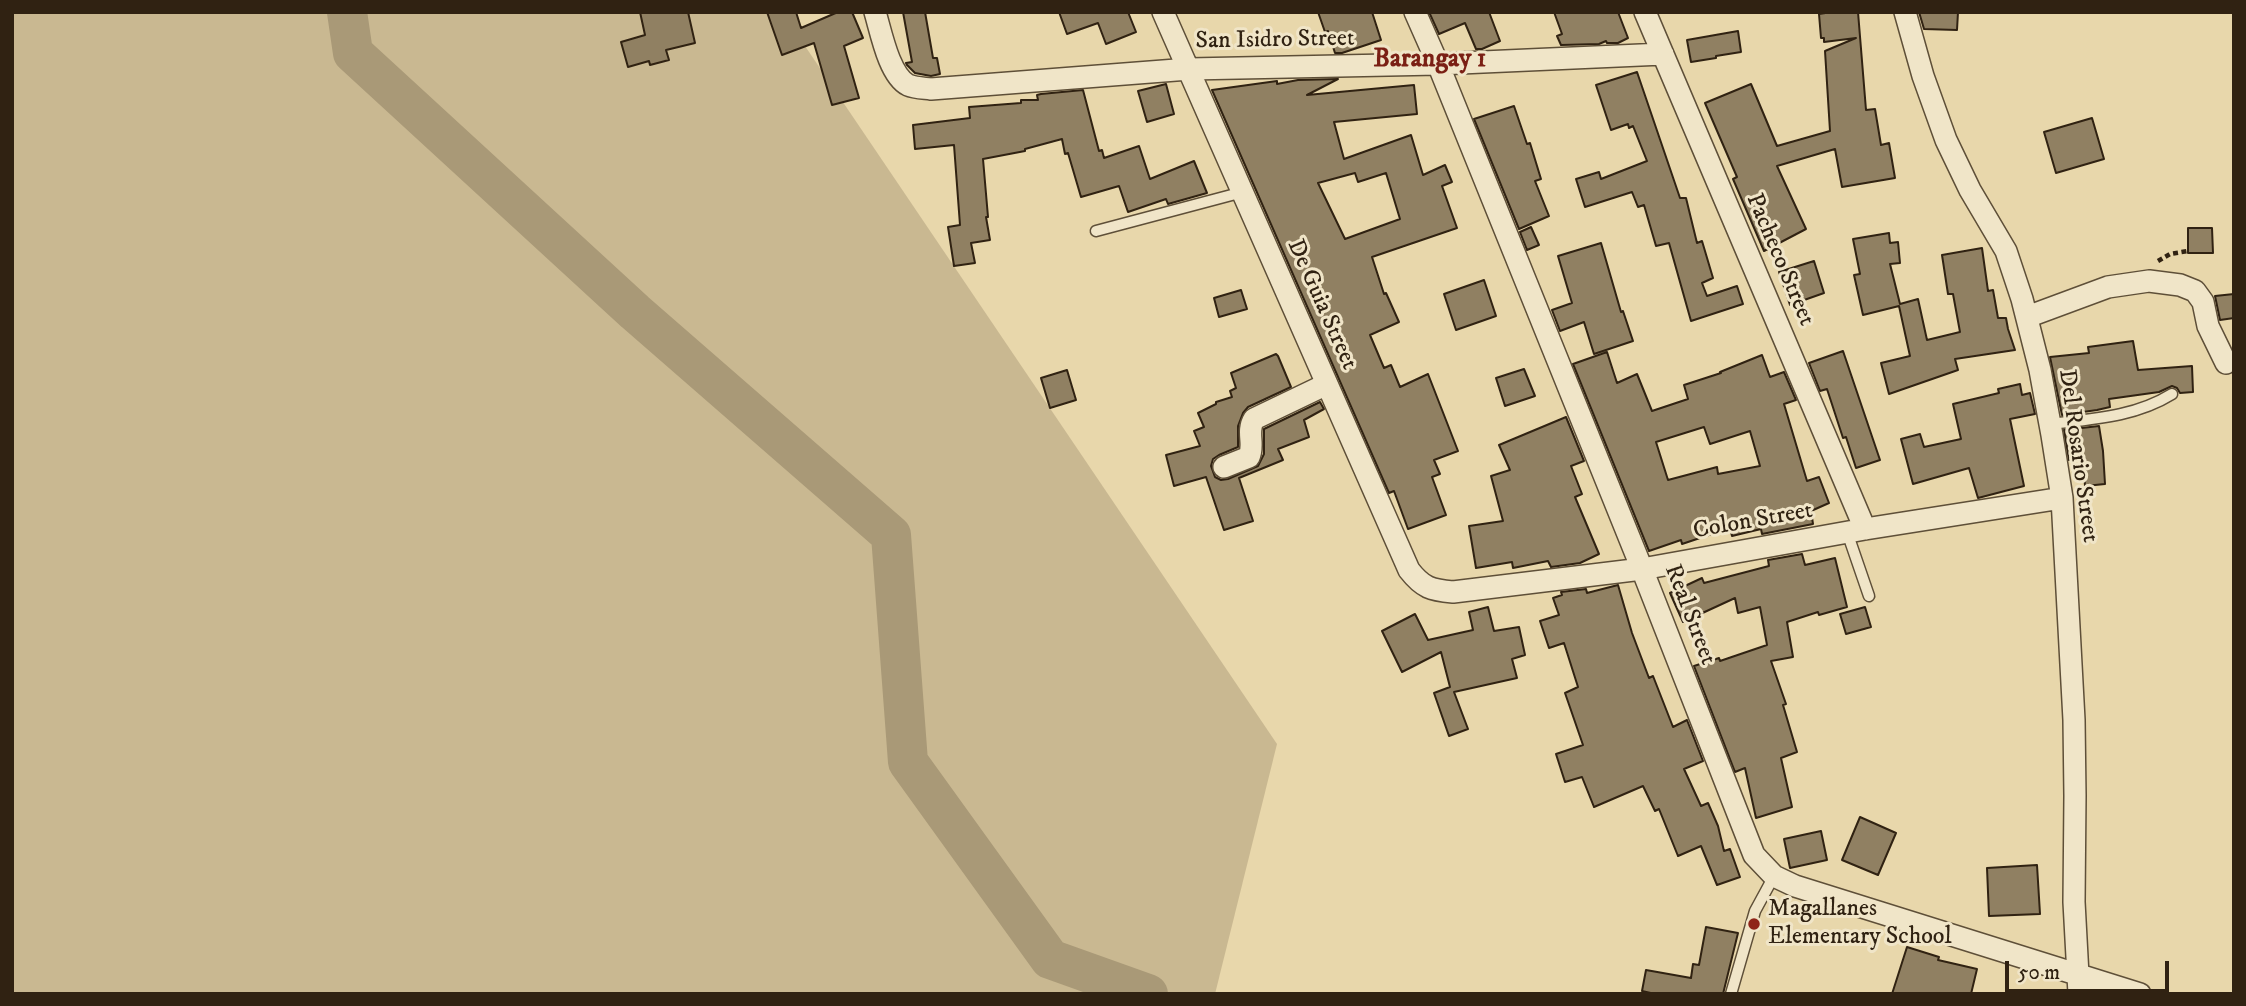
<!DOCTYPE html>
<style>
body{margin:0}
#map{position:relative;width:2246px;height:1006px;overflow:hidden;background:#e8d7ab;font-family:"IM FELL DW Pica",serif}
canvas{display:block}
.frame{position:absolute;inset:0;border:14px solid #302212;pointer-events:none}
.scale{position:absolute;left:2005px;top:961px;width:164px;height:32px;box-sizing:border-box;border:4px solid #302212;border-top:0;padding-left:9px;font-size:21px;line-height:24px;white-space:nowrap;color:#302212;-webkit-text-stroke:5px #f0e5c8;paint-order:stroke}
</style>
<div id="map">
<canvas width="2246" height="1006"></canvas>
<div class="frame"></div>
<div class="scale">50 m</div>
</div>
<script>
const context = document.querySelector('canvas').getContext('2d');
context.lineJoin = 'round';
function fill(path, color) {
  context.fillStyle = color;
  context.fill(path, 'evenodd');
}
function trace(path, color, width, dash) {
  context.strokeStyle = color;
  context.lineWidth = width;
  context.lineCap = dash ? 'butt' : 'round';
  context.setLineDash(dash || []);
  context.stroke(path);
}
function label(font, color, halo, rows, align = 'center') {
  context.font = font + ' "IM FELL DW Pica",serif';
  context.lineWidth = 6;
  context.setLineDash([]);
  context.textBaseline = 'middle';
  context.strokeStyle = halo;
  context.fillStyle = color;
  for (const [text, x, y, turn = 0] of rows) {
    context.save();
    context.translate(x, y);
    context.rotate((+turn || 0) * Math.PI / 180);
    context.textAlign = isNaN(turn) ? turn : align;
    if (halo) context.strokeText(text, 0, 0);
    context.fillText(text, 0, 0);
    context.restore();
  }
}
fill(new Path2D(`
 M 12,12 L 782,12 L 1277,744 L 1215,994 L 12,994 Z`), '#c9b891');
trace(new Path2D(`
 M 347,12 L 353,53 L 635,312 L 891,535 L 908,762 L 1050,959 L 1148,994`), '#a99977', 40);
const building = new Path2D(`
 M 640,12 L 688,12 L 695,43 L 666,50 L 669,60 L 650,65 L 649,61 L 628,67 L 621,42 L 645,35 Z
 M 767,12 L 796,12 L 801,28 L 838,12 L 852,12 L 863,38 L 844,46 L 859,98 L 832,105 L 814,43 L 782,55 Z
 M 903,12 L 925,12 L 933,58 L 937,58 L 940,74 L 931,76 L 915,73 L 907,65 L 906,63 L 912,62 Z
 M 1059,12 L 1128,12 L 1136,32 L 1106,44 L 1098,23 L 1067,34 Z
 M 1318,12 L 1372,12 L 1381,40 L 1342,53 L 1335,53 L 1328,31 L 1325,32 Z
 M 1429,12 L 1489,12 L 1500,41 L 1482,49 L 1476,49 L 1465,23 L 1439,34 Z
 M 1554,12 L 1618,12 L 1628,38 L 1618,43 L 1607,43 L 1606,41 L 1599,44 L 1561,45 L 1557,36 L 1562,34 Z
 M 1832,12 L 1858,12 L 1866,110 L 1875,109 L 1881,145 L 1889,143 L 1895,178 L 1842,187 L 1835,149 L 1777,166 L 1806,229 L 1764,251 L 1733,179 L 1737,177 L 1705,103 L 1751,84 L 1777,146 L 1830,131 L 1825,51 L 1856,38 L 1824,42 L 1824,38 L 1821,38 L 1819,14 Z
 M 1919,12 L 1958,12 L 1957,30 L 1924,29 Z
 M 1738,31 L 1741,52 L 1716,56 L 1716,58 L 1691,62 L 1687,40 Z
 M 1637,72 L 1680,198 L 1686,198 L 1697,243 L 1702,241 L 1713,278 L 1702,283 L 1707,296 L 1737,286 L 1743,304 L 1691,321 L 1669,243 L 1656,246 L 1644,205 L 1638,207 L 1632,192 L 1585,207 L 1576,179 L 1599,172 L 1601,179 L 1647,161 L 1633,126 L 1629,128 L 1628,124 L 1611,130 L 1596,85 Z
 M 1338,79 L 1307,95 L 1414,85 L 1417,114 L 1334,122 L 1344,159 L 1411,135 L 1423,175 L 1445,165 L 1452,182 L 1442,186 L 1457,228 L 1372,257 L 1384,294 L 1386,293 L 1399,322 L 1370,335 L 1384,368 L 1391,365 L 1400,387 L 1428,374 L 1458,451 L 1434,460 L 1440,474 L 1432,477 L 1446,515 L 1408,529 L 1394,491 L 1389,493 L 1212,90 L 1277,81 L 1277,84 L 1298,80 ZM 1355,173 L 1358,182 L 1386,173 L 1400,219 L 1345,239 L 1318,183 Z
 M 1166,84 L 1174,114 L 1147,122 L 1138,91 Z
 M 1083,90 L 1099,151 L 1102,150 L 1104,158 L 1139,146 L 1150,179 L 1194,161 L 1207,193 L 1168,204 L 1166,199 L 1128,212 L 1119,186 L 1081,197 L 1068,153 L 1065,154 L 1062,139 L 1025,149 L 1025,151 L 983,159 L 988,217 L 986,217 L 990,240 L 971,243 L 975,263 L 954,266 L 948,227 L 960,225 L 954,145 L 915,149 L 913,125 L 970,118 L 969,107 L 1021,103 L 1021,100 L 1038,100 L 1037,95 L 1041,94 Z
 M 1514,106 L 1527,144 L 1530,143 L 1541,179 L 1535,181 L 1549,216 L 1519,229 L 1474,119 Z
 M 2092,118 L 2104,159 L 2056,173 L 2044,132 Z
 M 1531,227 L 1539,245 L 1527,250 L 1520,232 Z
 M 2188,228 L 2212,228 L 2213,253 L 2188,253 Z
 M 1889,233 L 1890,243 L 1898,242 L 1900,263 L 1890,264 L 1900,304 L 1918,299 L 1927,340 L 1960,332 L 1953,294 L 1948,294 L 1942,255 L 1982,248 L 1988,291 L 1993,290 L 1998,318 L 2006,318 L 2008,329 L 2015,350 L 1955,359 L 1958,370 L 1889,394 L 1881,363 L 1910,356 L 1899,306 L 1863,315 L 1854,275 L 1860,274 L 1853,239 Z
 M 1601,243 L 1621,312 L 1623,311 L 1633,341 L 1594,354 L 1584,322 L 1560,331 L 1552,310 L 1572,303 L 1558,256 Z
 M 1814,261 L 1824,293 L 1790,305 L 1779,272 Z
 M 1484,280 L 1496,316 L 1456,330 L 1444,294 Z
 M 1241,290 L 1247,309 L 1219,317 L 1214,298 Z
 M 2234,294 L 2234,318 L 2220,320 L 2215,296 Z
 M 2133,341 L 2138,370 L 2192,366 L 2193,392 L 2180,393 L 2177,388 L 2172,386 L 2159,392 L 2109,399 L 2110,407 L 2097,410 L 2062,415 L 2050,357 L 2089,353 L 2088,347 Z
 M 1843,351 L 1880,460 L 1856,468 L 1846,437 L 1843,438 L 1827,389 L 1820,391 L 1809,363 Z
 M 1607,352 L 1617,383 L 1637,374 L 1652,411 L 1688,399 L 1684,385 L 1721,373 L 1720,372 L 1762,355 L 1770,377 L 1784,372 L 1796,400 L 1784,404 L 1807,481 L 1819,477 L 1829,503 L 1811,511 L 1813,524 L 1762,534 L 1761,529 L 1732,536 L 1730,528 L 1682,544 L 1681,540 L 1649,551 L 1573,364 ZM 1704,427 L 1710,444 L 1750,431 L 1760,466 L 1718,474 L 1717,467 L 1668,480 L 1656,442 Z
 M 1276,354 L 1278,356 L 1291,387 L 1248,407 L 1243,413 L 1238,426 L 1238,447 L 1219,455 L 1213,459 L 1211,466 L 1215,477 L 1221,480 L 1228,479 L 1258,466 L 1264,454 L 1264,429 L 1320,402 L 1324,409 L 1304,420 L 1309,437 L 1278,449 L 1283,460 L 1239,478 L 1253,521 L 1224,530 L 1206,477 L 1174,486 L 1166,455 L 1200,446 L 1194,431 L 1204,427 L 1198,413 L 1216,404 L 1216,402 L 1232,397 L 1230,391 L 1236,388 L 1231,373 Z
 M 1524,369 L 1535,396 L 1505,406 L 1496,378 Z
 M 1067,370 L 1076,400 L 1050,408 L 1041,378 Z
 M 2020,384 L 2022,395 L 2030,393 L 2035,414 L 2010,419 L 2024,486 L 1978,498 L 1969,468 L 1913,484 L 1901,439 L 1920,434 L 1924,447 L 1961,439 L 1953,404 L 1999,393 L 1998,389 Z
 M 1566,417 L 1584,461 L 1571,466 L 1582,494 L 1575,497 L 1599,554 L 1580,563 L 1551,567 L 1548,561 L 1513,568 L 1512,562 L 1476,568 L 1469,526 L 1503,521 L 1491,476 L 1510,470 L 1499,445 Z
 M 2099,426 L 2103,451 L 2105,484 L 2085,486 L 2083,458 L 2069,460 L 2064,430 Z
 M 1802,554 L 1805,565 L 1835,558 L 1847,607 L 1819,615 L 1818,612 L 1787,622 L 1793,657 L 1771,661 L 1786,704 L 1783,705 L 1797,752 L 1781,758 L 1792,807 L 1756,818 L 1745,768 L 1735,772 L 1694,666 L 1719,658 L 1720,661 L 1767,645 L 1760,607 L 1738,613 L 1735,598 L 1683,622 L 1670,593 L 1702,578 L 1704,583 L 1769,566 L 1768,560 Z
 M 1618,585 L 1632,633 L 1649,678 L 1653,676 L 1673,727 L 1687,720 L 1703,761 L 1684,769 L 1701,806 L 1708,803 L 1718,826 L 1724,851 L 1730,849 L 1740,877 L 1717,885 L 1701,846 L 1678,856 L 1659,809 L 1655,811 L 1643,786 L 1594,807 L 1582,777 L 1565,782 L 1556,754 L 1583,745 L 1565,693 L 1578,687 L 1564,643 L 1549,648 L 1540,621 L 1559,615 L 1553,598 L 1562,595 L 1561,592 L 1586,589 L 1587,593 Z
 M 1488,607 L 1494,631 L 1519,627 L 1525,655 L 1512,659 L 1517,678 L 1454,692 L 1468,729 L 1449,736 L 1434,693 L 1450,687 L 1441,652 L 1402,672 L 1382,631 L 1415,614 L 1428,640 L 1473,630 L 1469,612 Z
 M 1865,607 L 1871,627 L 1846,634 L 1840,614 Z
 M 1860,817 L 1896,833 L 1878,875 L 1842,860 Z
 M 1821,831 L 1827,860 L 1790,868 L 1784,839 Z
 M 2037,865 L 2040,914 L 1989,916 L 1987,868 Z
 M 1706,927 L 1738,933 L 1723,994 L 1655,994 L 1642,991 L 1646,970 L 1691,978 L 1693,964 L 1699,965 Z
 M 1907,947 L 1939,957 L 1938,960 L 1977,969 L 1971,994 L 1892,994 Z`);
fill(building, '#908062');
trace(building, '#302212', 2);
const service = new Path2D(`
 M 1096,231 L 1243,192
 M 2050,424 C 2092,419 2135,417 2172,394
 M 1847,532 L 1869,596
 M 1731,994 L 1755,911 L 1774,876`);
const minor = new Path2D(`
 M 875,12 C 881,32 889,75 908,85 C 915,88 923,88 931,89 L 1189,69 L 1438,64 L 1663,54
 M 1163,12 L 1409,570 C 1423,588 1431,590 1453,592 L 1642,569 L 1865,529 L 2062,498
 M 1415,12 L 1438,64 L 1642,569 L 1754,855 L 1774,876 L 1795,886 L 2140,994
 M 1645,12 L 1865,529
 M 1905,12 L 1923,76 L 1946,140 L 1970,190 L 2006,251 L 2022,299 L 2040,370 L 2052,435 L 2062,498 L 2074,720 L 2075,796 L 2074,902 L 2079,994
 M 2027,317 L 2108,287 L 2149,281 L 2180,285 L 2195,291 L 2203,302 L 2208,326 L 2226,363
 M 1224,467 L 1249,457 C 1255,444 1246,432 1254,419 L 1327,384`);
trace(service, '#5e4f38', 13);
trace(minor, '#5e4f38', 24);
trace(new Path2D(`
 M 2158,261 L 2170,254 L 2188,251`), '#302212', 4.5, [5, 3.5]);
trace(service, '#f0e5c8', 10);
trace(minor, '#f0e5c8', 21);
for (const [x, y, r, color] of [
 [1754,924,7,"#8f2418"]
]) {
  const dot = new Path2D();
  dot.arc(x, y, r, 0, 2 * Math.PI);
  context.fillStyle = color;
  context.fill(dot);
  trace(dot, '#f0e5c8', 2.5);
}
label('24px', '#302212', '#f0e5c8', [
 ["San Isidro Street",1275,41,-1],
 ["Pacheco Street",1779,260,67],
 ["De Guia Street",1321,305,66],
 ["Del Rosario Street",2077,456,82],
 ["Colon Street",1753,522,-10],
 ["Real Street",1689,615,69]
]);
label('24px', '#302212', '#f0e5c8', [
 ["Magallanes",1768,910],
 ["Elementary School",1768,938]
], 'left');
label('bold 26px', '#7a1f14', '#f0e5c8', [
 ["Barangay 1",1430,61]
]);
</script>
